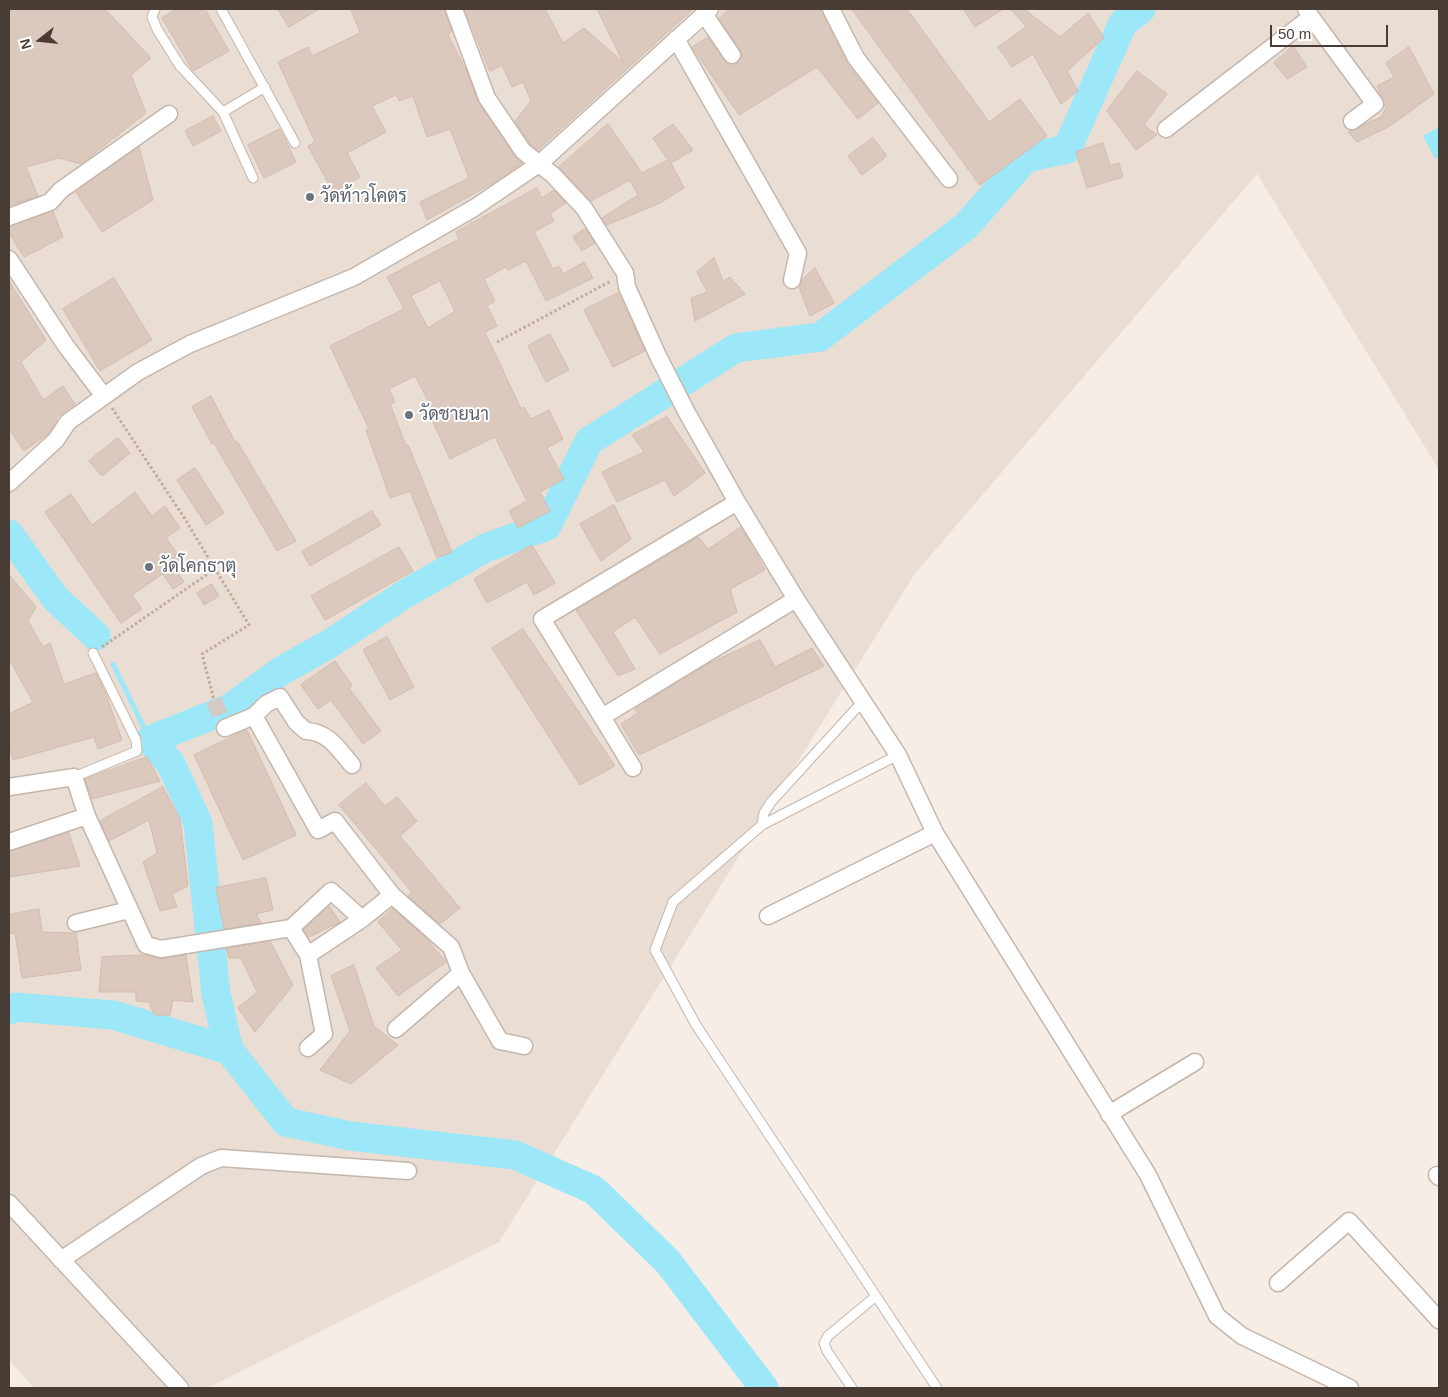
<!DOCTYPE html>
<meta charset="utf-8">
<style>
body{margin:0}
#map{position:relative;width:1448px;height:1397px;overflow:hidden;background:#f5ede6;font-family:Helvetica,sans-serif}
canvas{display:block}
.frame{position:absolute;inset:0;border:10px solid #493c35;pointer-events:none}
.north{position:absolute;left:15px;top:15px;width:50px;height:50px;-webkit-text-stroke:4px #fff;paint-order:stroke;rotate:254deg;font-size:14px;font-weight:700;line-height:20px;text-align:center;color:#493c35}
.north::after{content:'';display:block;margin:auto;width:18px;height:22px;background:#493c35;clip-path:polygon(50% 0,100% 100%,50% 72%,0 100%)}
.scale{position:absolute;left:1270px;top:25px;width:118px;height:22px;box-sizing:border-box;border:2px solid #493c35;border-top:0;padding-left:6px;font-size:15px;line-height:18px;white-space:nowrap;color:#493c35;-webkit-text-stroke:4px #fff;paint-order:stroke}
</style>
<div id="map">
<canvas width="1448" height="1397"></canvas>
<div class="frame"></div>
<div class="north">N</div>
<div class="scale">50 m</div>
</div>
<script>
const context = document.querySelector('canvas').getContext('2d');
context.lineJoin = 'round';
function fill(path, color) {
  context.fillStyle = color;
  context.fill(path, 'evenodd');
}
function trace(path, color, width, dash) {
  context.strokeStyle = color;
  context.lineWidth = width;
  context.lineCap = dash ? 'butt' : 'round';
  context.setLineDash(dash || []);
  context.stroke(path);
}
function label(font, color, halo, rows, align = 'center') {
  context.font = font + ' Helvetica,Sarabun,sans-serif';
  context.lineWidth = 4;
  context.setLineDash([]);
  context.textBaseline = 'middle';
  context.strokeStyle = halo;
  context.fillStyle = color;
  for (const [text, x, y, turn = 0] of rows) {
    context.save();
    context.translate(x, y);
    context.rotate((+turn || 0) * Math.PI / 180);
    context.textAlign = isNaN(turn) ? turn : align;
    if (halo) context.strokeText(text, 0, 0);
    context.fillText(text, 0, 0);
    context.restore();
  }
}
fill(new Path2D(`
 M 9,9 L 1439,9 L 1439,467 L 1438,468 L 1257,174 L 914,575 L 499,1242 L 208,1388 L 34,1388 L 9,1360 Z`), '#eaded4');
fill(new Path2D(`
 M 1439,127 L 1439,156 L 1435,159 L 1423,136 Z`), '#9ce7f8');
trace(new Path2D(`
 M 113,664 L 150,740`), '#9ce7f8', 5);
trace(new Path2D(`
 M 9,534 L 56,599 L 96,636
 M 9,1010 L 15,1007 L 113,1015 L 229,1050
 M 764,1388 L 668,1262 L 594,1190 L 515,1155 L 350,1136 L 286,1122 L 229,1050 L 216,994 L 198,823 L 171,764 L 150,740 L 230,708 L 281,671 L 329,644 L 405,594 L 485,548 L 547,526 L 589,441 L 736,348 L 820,337 L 966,226 L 1026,158 L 1067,149 L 1123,23 L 1141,9`), '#9ce7f8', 29);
const building = new Path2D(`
 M 9,9 L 105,9 L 151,58 L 131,75 L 146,113 L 81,164 L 59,158 L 26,167 L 38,196 L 9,206 Z
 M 177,9 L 205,9 L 229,51 L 193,71 L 162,18 Z
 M 278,9 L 319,9 L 289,27 Z
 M 351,9 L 444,9 L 452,31 L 448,35 L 466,70 L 478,102 L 515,157 L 522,163 L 493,183 L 427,220 L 420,202 L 469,178 L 450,129 L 427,137 L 413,96 L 399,101 L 396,95 L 372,106 L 386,132 L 347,153 L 360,177 L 333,192 L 308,146 L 315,142 L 278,62 L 308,47 L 312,56 L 360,33 Z
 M 465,9 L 545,9 L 563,43 L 584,28 L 623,62 L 597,9 L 693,9 L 538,150 L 530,144 L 515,121 L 531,101 L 523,82 L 512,87 L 502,65 L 490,71 Z
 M 729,9 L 821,9 L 847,63 L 878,103 L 858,119 L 817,67 L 739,115 L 692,47 L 708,37 L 727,64 L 738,63 L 742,55 L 740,50 L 719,19 Z
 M 852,9 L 907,9 L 989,122 L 1020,99 L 1047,136 L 980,185 Z
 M 964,9 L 1003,9 L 975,27 Z
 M 1011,9 L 1024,9 L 1060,37 L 1088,13 L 1104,38 L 1067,71 L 1078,91 L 1061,104 L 1033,54 L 1012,67 L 998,47 L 1026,27 Z
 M 1293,46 L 1307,67 L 1287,79 L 1274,63 Z
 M 1409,47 L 1434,94 L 1390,126 L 1357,142 L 1348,132 L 1381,117 L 1386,108 L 1377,86 L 1394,77 L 1386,63 Z
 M 1137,71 L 1167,94 L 1144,125 L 1157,135 L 1136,150 L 1107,111 Z
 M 213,116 L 221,131 L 193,146 L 185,131 Z
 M 608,124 L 642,173 L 668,160 L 653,138 L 673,124 L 693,150 L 671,163 L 684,188 L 660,203 L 607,225 L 602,218 L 638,195 L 630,180 L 591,201 L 559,167 Z
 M 280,129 L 296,162 L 264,178 L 248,145 Z
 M 873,138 L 887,156 L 862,175 L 848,156 Z
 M 1103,143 L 1110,166 L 1119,163 L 1123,177 L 1087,188 L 1076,152 Z
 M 139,147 L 153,200 L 102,232 L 76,192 Z
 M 537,188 L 542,198 L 554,190 L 566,203 L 550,214 L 554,221 L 534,232 L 553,269 L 559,266 L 563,274 L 584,262 L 593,278 L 546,301 L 526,261 L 508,270 L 506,267 L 484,279 L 495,301 L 487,306 L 497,326 L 485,332 L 521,409 L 524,407 L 531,419 L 549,410 L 563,439 L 547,448 L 564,479 L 540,492 L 550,511 L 518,528 L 509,511 L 527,501 L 495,437 L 450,459 L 429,414 L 434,412 L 415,376 L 389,389 L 395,402 L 390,404 L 406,446 L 408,445 L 452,552 L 437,558 L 410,491 L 390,498 L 366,430 L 369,429 L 330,346 L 404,309 L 387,277 L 459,239 L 456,232 ZM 440,281 L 455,311 L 428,328 L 411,296 Z
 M 53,211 L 63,237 L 24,257 L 9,233 L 9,227 Z
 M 585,229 L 595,243 L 582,251 L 573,237 Z
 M 714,258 L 723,281 L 730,277 L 745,294 L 695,321 L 691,298 L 707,292 L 697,272 Z
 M 815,268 L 834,303 L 810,316 L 799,287 L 802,280 Z
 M 114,278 L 152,340 L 100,371 L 63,309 Z
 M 9,281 L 46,340 L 21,362 L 43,400 L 63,386 L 75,404 L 56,418 L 57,420 L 48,434 L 24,451 L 9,429 Z
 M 618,293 L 645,351 L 613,367 L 584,310 Z
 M 550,334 L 569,370 L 546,382 L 528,346 Z
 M 211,396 L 235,442 L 237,441 L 296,541 L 277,551 L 214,443 L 212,444 L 192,407 Z
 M 667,417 L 705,473 L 674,496 L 665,480 L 617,502 L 602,472 L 644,452 L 632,435 Z
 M 118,438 L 130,453 L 102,476 L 89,461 Z
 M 195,468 L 224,513 L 206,525 L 177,480 Z
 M 135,492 L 152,516 L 165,506 L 180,528 L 166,538 L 183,561 L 174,567 L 184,582 L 173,589 L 163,574 L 161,575 L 132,595 L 142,609 L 121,623 L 45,512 L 71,494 L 92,525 Z
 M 614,505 L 631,539 L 601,561 L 580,524 Z
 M 372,511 L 381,525 L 310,566 L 302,552 Z
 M 741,527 L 765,570 L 730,589 L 737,612 L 660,654 L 635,617 L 613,632 L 635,669 L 618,676 L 576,610 L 698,537 L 708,549 Z
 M 532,545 L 555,583 L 534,595 L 527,582 L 487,603 L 474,579 Z
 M 399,547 L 413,571 L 325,620 L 311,596 Z
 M 9,575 L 36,607 L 28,621 L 43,647 L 50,643 L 64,684 L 96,673 L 106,694 L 122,740 L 98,749 L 94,737 L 13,760 L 9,744 L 9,714 L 33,702 L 9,659 Z
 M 212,584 L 219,596 L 204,605 L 197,593 Z
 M 523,629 L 615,766 L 580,785 L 492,648 Z
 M 387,637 L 414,687 L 390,700 L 363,650 Z
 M 760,640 L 775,667 L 812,648 L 824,666 L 639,755 L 621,724 L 638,713 L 635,709 L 708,664 Z
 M 335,661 L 352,685 L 349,688 L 381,731 L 363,744 L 331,700 L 318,709 L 301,685 Z
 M 247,730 L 296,835 L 243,860 L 194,755 Z
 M 147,757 L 160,781 L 92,799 L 85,779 Z
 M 366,783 L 385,806 L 397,797 L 417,821 L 400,836 L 460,908 L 440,924 L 408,896 L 412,892 L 339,805 Z
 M 163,787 L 180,819 L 188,886 L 172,894 L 177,907 L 160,911 L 143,862 L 157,853 L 149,820 L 109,841 L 100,821 Z
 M 69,833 L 80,866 L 9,877 L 9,852 Z
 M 266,878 L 273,910 L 256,914 L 261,923 L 224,929 L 216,888 Z
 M 329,906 L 340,922 L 309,937 L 304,930 Z
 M 39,909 L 42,932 L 76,933 L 81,970 L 22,978 L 15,933 L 9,934 L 9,915 Z
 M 393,909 L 425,937 L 446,962 L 398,996 L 376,968 L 402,950 L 378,922 Z
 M 270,941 L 293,985 L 255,1032 L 238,1008 L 257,992 L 241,958 L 229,958 L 226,949 Z
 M 145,955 L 162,959 L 186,955 L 193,1002 L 173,1000 L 170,1015 L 154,1015 L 149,1002 L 136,1001 L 136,992 L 99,992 L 102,957 Z
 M 354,965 L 374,1026 L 398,1045 L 351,1084 L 320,1070 L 350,1031 L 331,976 Z`);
fill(building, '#dbc9bd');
trace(building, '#d4bcad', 1);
trace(new Path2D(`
 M 214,700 L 225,728`), '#d3cac3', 16, [16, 8]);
const service = new Path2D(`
 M 155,9 L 152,17 L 157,29 L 180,66 L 223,112 L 253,178
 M 221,9 L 295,143
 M 223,112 L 265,87
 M 898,755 L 762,825 L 673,902 L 655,950 L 696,1025 L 937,1388
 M 74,777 L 137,751 L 136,740 L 93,653
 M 762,825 L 764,813 L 771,802 L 863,701
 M 852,1388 L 827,1351 L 824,1343 L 828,1336 L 876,1296`);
const minor = new Path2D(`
 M 454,9 L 487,98 L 523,151 L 553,175 L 584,208 L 625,273 L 627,287 L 658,356 L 686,411 L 737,502 L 796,599 L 898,755 L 935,833 L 1148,1175 L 1217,1316 L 1242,1336 L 1350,1388
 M 831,9 L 856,58 L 949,179
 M 704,14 L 732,55
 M 1311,17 L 1375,104 L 1352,121
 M 676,39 L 798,253 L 792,280
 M 1166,129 L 1311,17 L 1306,9
 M 9,217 L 50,202 L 61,190 L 169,114
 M 9,259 L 66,346 L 103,395
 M 9,483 L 56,440 L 68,422 L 138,372 L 190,344 L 354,277 L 474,208 L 539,164 L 710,9
 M 737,502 L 542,619 L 602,717 L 796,599
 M 254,716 L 266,704 L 280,697 L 296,722 L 306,731 C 329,732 338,749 352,765
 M 602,717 L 633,768
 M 225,728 L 254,716 L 318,830 L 335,821 L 392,895 L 362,919 L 331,891 L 291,928 L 308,955 L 362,919
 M 9,787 L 74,777 L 87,816 L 146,945 L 161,949 L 291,928
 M 9,842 L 87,816
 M 392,895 L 451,947 L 461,973 L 500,1041 L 524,1046
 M 768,916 L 935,833
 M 76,923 L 129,910
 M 396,1029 L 461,973
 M 308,1048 L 324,1034 L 308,955
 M 1109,1114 L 1195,1062
 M 1437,1175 L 1439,1177
 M 9,1203 L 180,1388
 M 61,1260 L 201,1166 L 221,1158 L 408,1171
 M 1278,1283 L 1349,1221 L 1439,1320`);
trace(service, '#c5b6ab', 11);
trace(minor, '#c5b6ab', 19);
trace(new Path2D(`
 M 497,342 L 611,281
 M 112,408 L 185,519 L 249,625 L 202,654 L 214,700
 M 102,647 L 215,569`), '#c5ab97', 3, [2.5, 2.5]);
trace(service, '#fff', 9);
trace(minor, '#fff', 16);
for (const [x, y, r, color] of [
 [310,197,5,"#6b7280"],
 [409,415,5,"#6b7280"],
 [149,567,5,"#6b7280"]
]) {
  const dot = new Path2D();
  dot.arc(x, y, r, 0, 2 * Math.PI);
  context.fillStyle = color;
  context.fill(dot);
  trace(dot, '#fff', 2);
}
label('18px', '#5b616d', '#fff', [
 ["วัดท้าวโคตร",320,197],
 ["วัดชายนา",419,415],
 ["วัดโคกธาตุ",159,567]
], 'left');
</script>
